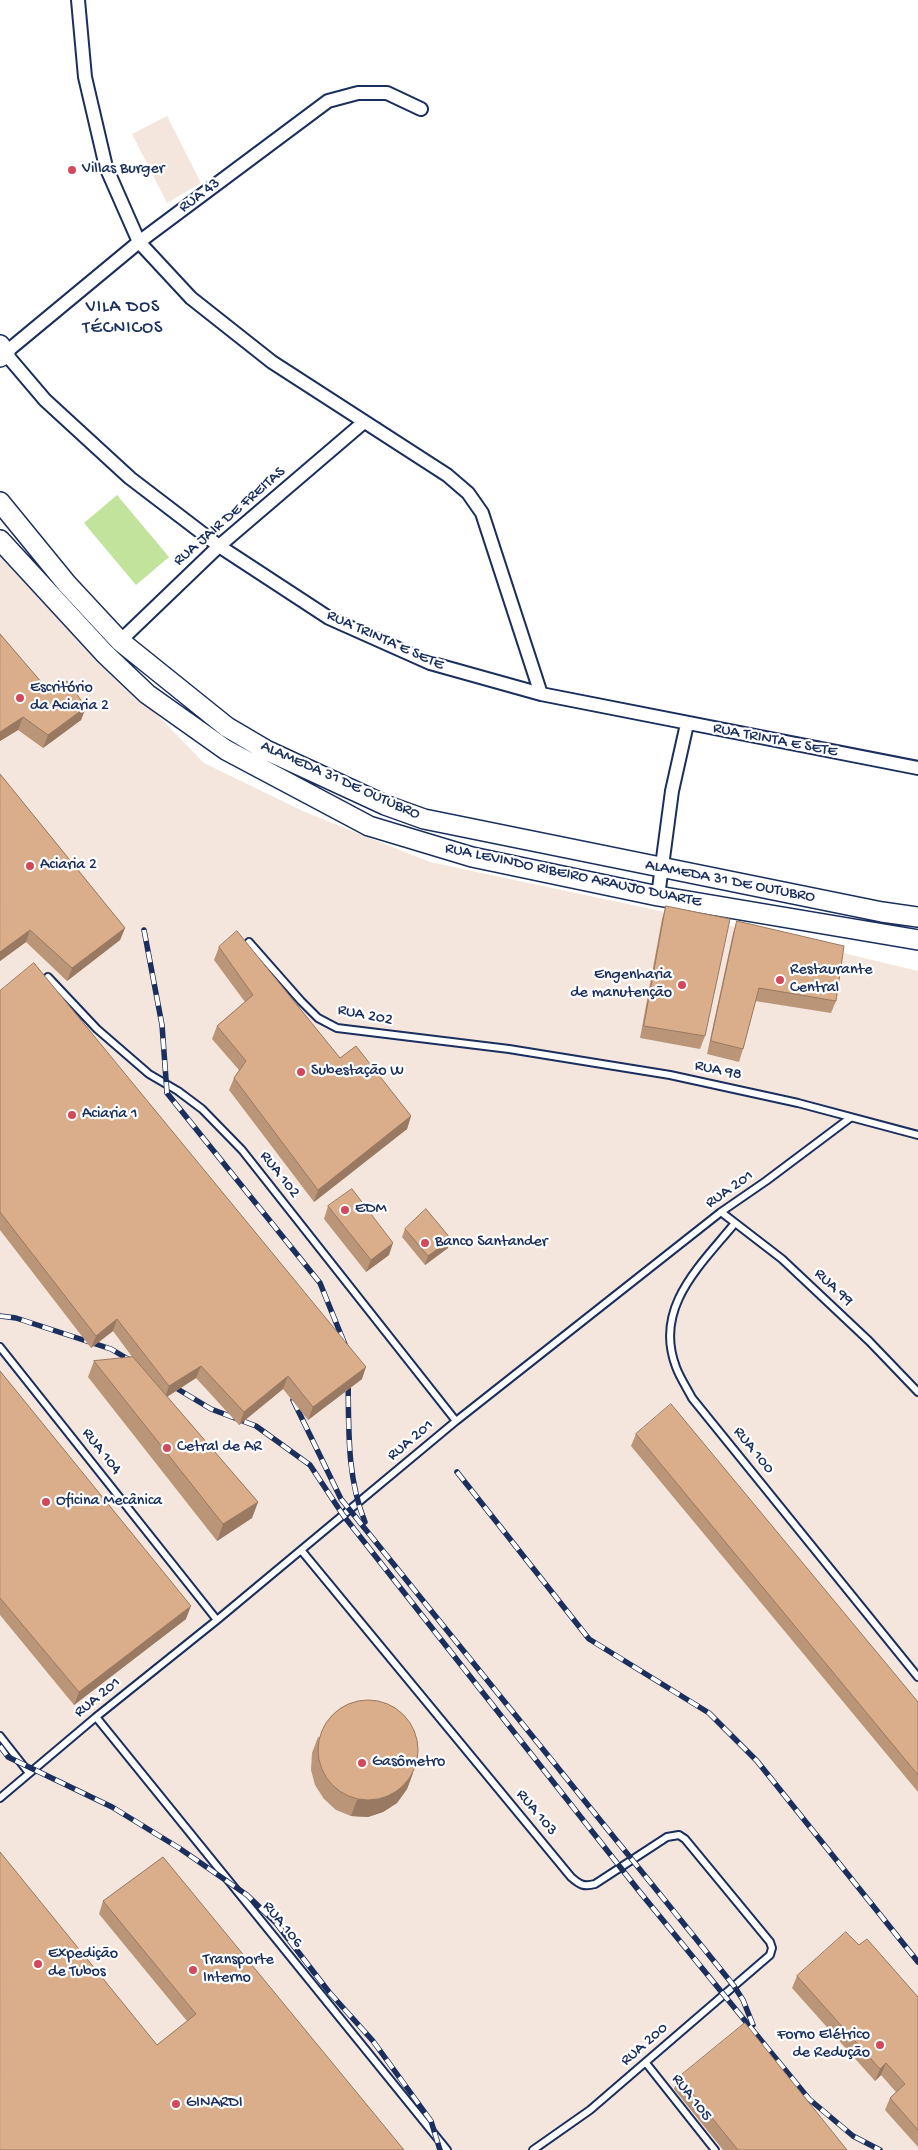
<!DOCTYPE html>
<meta charset="utf-8">
<style>
body{margin:0}
canvas{display:block;background:#fff}
</style>
<canvas width="918" height="2150"></canvas>
<script>
const context = document.querySelector('canvas').getContext('2d');
context.lineJoin = 'round';
function fill(path, color) {
  context.fillStyle = color;
  context.fill(path, 'evenodd');
}
function trace(path, color, width, dash) {
  context.strokeStyle = color;
  context.lineWidth = width;
  context.lineCap = dash ? 'butt' : 'round';
  context.setLineDash(dash || []);
  context.stroke(path);
}
function label(font, color, halo, rows, align = 'center') {
  context.font = font + ' "Gochi Hand",sans-serif';
  context.lineWidth = 4.5;
  context.setLineDash([]);
  context.textBaseline = 'middle';
  context.strokeStyle = halo;
  context.fillStyle = color;
  for (const [text, x, y, turn = 0] of rows) {
    context.save();
    context.translate(x, y);
    context.rotate((+turn || 0) * Math.PI / 180);
    context.textAlign = isNaN(turn) ? turn : align;
    if (halo) context.strokeText(text, 0, 0);
    context.fillText(text, 0, 0);
    context.restore();
  }
}
fill(new Path2D(`
 M 167,116 L 201,183 L 167,203 L 132,134 Z
 M 0,554 L 204,763 L 305,812 L 430,862 L 731,926 L 918,971 L 918,2150 L 0,2150 Z`), '#f4e6dc');
fill(new Path2D(`
 M 117,495 L 169,557 L 136,585 L 84,523 Z`), '#c1e39c');
const service = new Path2D(`
 M 249,942 L 301,1001 L 318,1018 L 337,1028 L 509,1049 L 670,1075 L 798,1103 L 918,1135
 M 48,977 L 97,1029 L 149,1074 L 178,1091 L 202,1109 L 242,1150 L 456,1421
 M 721,1212 L 782,1259 L 869,1341 L 918,1392
 M 735,1223 C 701,1265 653,1307 676,1367 C 680,1378 687,1388 692,1398 L 918,1677
 M 0,1347 L 217,1620
 M 301,1550 L 571,1877 C 580,1885 584,1887 595,1884 L 667,1837 L 679,1835 L 685,1839 L 770,1942 L 772,1948 L 770,1955 L 590,2110 L 533,2150
 M 96,1717 L 447,2150
 M 0,1736 L 29,1773
 M 0,1798 L 96,1717 L 217,1620 L 456,1421 L 721,1212 L 766,1181 L 850,1118
 M 646,2063 L 715,2150`);
const minor = new Path2D(`
 M 78,0 L 85,77 L 106,167 L 139,242 L 191,298 L 272,362 L 447,475 L 468,493 L 482,513 L 541,694
 M 421,109 L 387,93 L 358,93 L 328,101 L 139,242 L 5,353 L 45,400 L 130,478 L 219,546 L 329,618 L 430,663 L 541,694 L 918,768
 M 120,641 L 219,546 L 364,422
 M 658,896 L 672,791 L 687,724`);
const secondary = new Path2D(`
 M 0,345 L 5,353 L 0,357
 M 0,502 L 67,584 L 120,641 L 227,727 L 266,750 L 385,805 L 424,819 L 882,912 L 918,917
 M 0,540 L 105,654 L 147,694 L 226,750 L 369,826 L 472,857 L 658,896 L 918,940`);
trace(service, '#1b2f5e', 10);
trace(minor, '#1b2f5e', 16);
trace(secondary, '#1b2f5e', 22);
trace(service, '#fff', 6);
trace(minor, '#fff', 12);
trace(secondary, '#fff', 19);
const rail = new Path2D(`
 M 144,930 L 162,1025 L 167,1093 L 320,1283 L 348,1352
 M 0,1316 L 16,1318 L 111,1349 L 138,1365
 M 348,1374 C 349,1424 346,1476 365,1522
 M 166,1382 L 211,1409 L 256,1426 L 310,1465 L 343,1515 L 639,1891 L 809,2099 L 853,2136 L 880,2150
 M 293,1400 L 341,1499 L 734,1986 L 743,2000 L 753,2025
 M 457,1472 L 589,1639 L 709,1713 L 757,1761 L 918,1962
 M 0,1746 L 8,1757 L 112,1807 L 179,1848 L 247,1895 L 276,1923 L 329,1992 L 373,2041 L 431,2121 L 440,2150`);
trace(rail, '#1b2f5e', 5.5);
trace(rail, '#fff', 4, [11]);
fill(new Path2D(`
 M 0,634 L 49,691 L 86,707 L 81,720 L 43,748 L 18,730 L 0,741 Z
 M 0,774 L 125,928 L 120,940 L 67,981 L 26,942 L 0,961 Z
 M 666,906 L 705,1036 L 700,1049 L 640,1038 L 662,919 Z
 M 737,921 L 836,1001 L 831,1013 L 755,1001 L 743,1049 L 739,1062 L 707,1054 L 733,933 Z
 M 219,947 L 340,1058 L 411,1116 L 407,1129 L 314,1202 L 229,1090 L 234,1078 L 239,1070 L 212,1039 L 217,1026 L 245,1002 L 214,960 Z
 M 0,991 L 362,1379 L 308,1420 L 283,1389 L 239,1425 L 196,1378 L 167,1397 L 258,1502 L 252,1518 L 217,1541 L 88,1377 L 94,1361 L 133,1358 L 113,1331 L 91,1348 L 0,1230 Z
 M 328,1206 L 389,1255 L 366,1272 L 324,1219 Z
 M 405,1229 L 448,1248 L 425,1265 L 402,1237 Z
 M 0,1371 L 186,1619 L 74,1705 L 0,1615 Z
 M 636,1434 L 918,1702 L 918,1792 L 631,1446 Z
 M 318,1737 L 413,1773 L 407,1789 L 397,1803 L 383,1812 L 368,1817 L 351,1816 L 336,1810 L 324,1799 L 315,1785 L 311,1770 L 312,1753 Z
 M 103,1901 L 404,2150 L 157,2045 L 187,2021 L 99,1914 Z
 M 859,1945 L 918,1997 L 918,2147 L 885,2110 L 890,2098 L 896,2092 L 881,2075 L 875,2081 L 792,1988 L 797,1976 Z
 M 679,2077 L 847,2150 L 723,2150 L 674,2089 Z`), '#bb9578');
fill(new Path2D(`
 M 86,707 L 81,720 L 43,748 L 48,735 Z
 M 23,717 L 18,730 L 0,741 L 0,732 Z
 M 125,928 L 120,940 L 67,981 L 72,968 Z
 M 30,930 L 26,942 L 0,961 L 0,952 Z
 M 411,1116 L 407,1129 L 314,1202 L 318,1190 Z
 M 451,1239 L 448,1248 L 425,1265 L 428,1256 Z
 M 393,1243 L 389,1255 L 366,1272 L 371,1260 Z
 M 117,1319 L 113,1331 L 91,1348 L 96,1336 Z
 M 201,1366 L 196,1378 L 165,1398 L 169,1386 Z
 M 366,1367 L 362,1379 L 308,1420 L 313,1407 Z
 M 288,1376 L 283,1389 L 239,1425 L 244,1412 Z
 M 258,1502 L 252,1518 L 217,1541 L 223,1524 Z
 M 191,1606 L 186,1619 L 74,1705 L 79,1692 Z
 M 413,1773 L 407,1789 L 397,1803 L 383,1812 L 368,1817 L 351,1816 L 357,1800 Z
 M 886,2063 L 881,2075 L 875,2081 L 880,2069 Z`), '#997961');
const building = new Path2D(`
 M 0,634 L 49,691 L 67,681 L 86,707 L 48,735 L 23,717 L 0,732 Z
 M 0,774 L 125,928 L 72,968 L 30,930 L 0,952 Z
 M 666,906 L 730,919 L 705,1036 L 644,1026 Z
 M 737,921 L 844,946 L 836,1001 L 759,988 L 743,1049 L 711,1041 Z
 M 237,931 L 340,1058 L 356,1046 L 411,1116 L 318,1190 L 234,1078 L 246,1061 L 217,1026 L 253,995 L 219,947 Z
 M 34,963 L 366,1367 L 313,1407 L 288,1376 L 244,1412 L 201,1366 L 169,1386 L 117,1319 L 96,1336 L 0,1212 L 0,991 Z
 M 352,1189 L 393,1243 L 371,1260 L 328,1206 Z
 M 426,1209 L 451,1239 L 428,1256 L 405,1229 Z
 M 133,1357 L 258,1502 L 223,1524 L 94,1361 Z
 M 0,1371 L 191,1606 L 79,1692 L 0,1598 Z
 M 671,1404 L 918,1702 L 918,1775 L 636,1434 Z
 M318 1750a50 50 0 1 1 100 0a50 50 0 1 1-100 0Z
 M 0,1852 L 157,2045 L 196,2014 L 103,1901 L 163,1857 L 404,2150 L 0,2150 Z
 M 846,1932 L 859,1945 L 867,1939 L 918,1997 L 918,2130 L 890,2098 L 905,2084 L 886,2063 L 880,2069 L 797,1976 Z
 M 745,2023 L 847,2150 L 738,2150 L 679,2077 Z`);
fill(building, '#daad8b');
trace(building, '#997961', 1);
for (const [x, y, r, color] of [
 [72,170,5,"#d1495b"],
 [20,698,5,"#d1495b"],
 [30,866,5,"#d1495b"],
 [780,980,5,"#d1495b"],
 [682,985,5,"#d1495b"],
 [301,1072,5,"#d1495b"],
 [72,1115,5,"#d1495b"],
 [345,1210,5,"#d1495b"],
 [425,1243,5,"#d1495b"],
 [167,1448,5,"#d1495b"],
 [46,1502,5,"#d1495b"],
 [362,1763,5,"#d1495b"],
 [38,1964,5,"#d1495b"],
 [193,1970,5,"#d1495b"],
 [880,2045,5,"#d1495b"],
 [176,2104,5,"#d1495b"]
]) {
  const dot = new Path2D();
  dot.arc(x, y, r, 0, 2 * Math.PI);
  context.fillStyle = color;
  context.fill(dot);
  trace(dot, '#fff', 2);
}
label('16px', '#1b2f5e', '#fff', [
 ["Villas Burger",82,170],
 ["Escritório",30,689],
 ["da Aciaria 2",30,707],
 ["Aciaria 2",40,866],
 ["Restaurante",790,971],
 ["Central",790,989],
 ["Engenharia",672,976,"right"],
 ["de manutenção",672,994,"right"],
 ["Subestação W",311,1072],
 ["Aciaria 1",82,1115],
 ["EDM",355,1210],
 ["Banco Santander",435,1243],
 ["Cetral de AR",177,1448],
 ["Oficina Mecânica",56,1502],
 ["Gasômetro",372,1763],
 ["Expedição",48,1955],
 ["de Tubos",48,1973],
 ["Transporte",203,1961],
 ["Interno",203,1979],
 ["Forno Elétrico",870,2036,"right"],
 ["de Redução",870,2054,"right"],
 ["GINARDI",186,2104]
], 'left');
label('16px', '#1b2f5e', '#fff', [
 ["RUA 43",200,196,-37],
 ["RUA JAIR DE FREITAS",230,517,-41],
 ["RUA TRINTA E SETE",385,641,24],
 ["RUA TRINTA E SETE",775,741,11],
 ["ALAMEDA 31 DE OUTUBRO",340,781,24],
 ["RUA LEVINDO RIBEIRO ARAUJO DUARTE",573,876,12],
 ["ALAMEDA 31 DE OUTUBRO",730,882,11],
 ["RUA 202",365,1016,11],
 ["RUA 98",718,1071,12],
 ["RUA 102",279,1175,52],
 ["RUA 201",730,1190,-35],
 ["RUA 99",833,1288,43],
 ["RUA 201",411,1441,-40],
 ["RUA 100",753,1451,51],
 ["RUA 104",101,1452,52],
 ["RUA 201",98,1698,-39],
 ["RUA 103",536,1813,50],
 ["RUA 106",282,1925,51],
 ["RUA 200",645,2045,-41],
 ["RUA 105",691,2098,52]
]);
context.letterSpacing = '1px';
label('18px', '#1b2f5e', '#fff', [
 ["VILA DOS",123,308],
 ["TÉCNICOS",123,329]
]);
context.letterSpacing = '0px';
</script>
